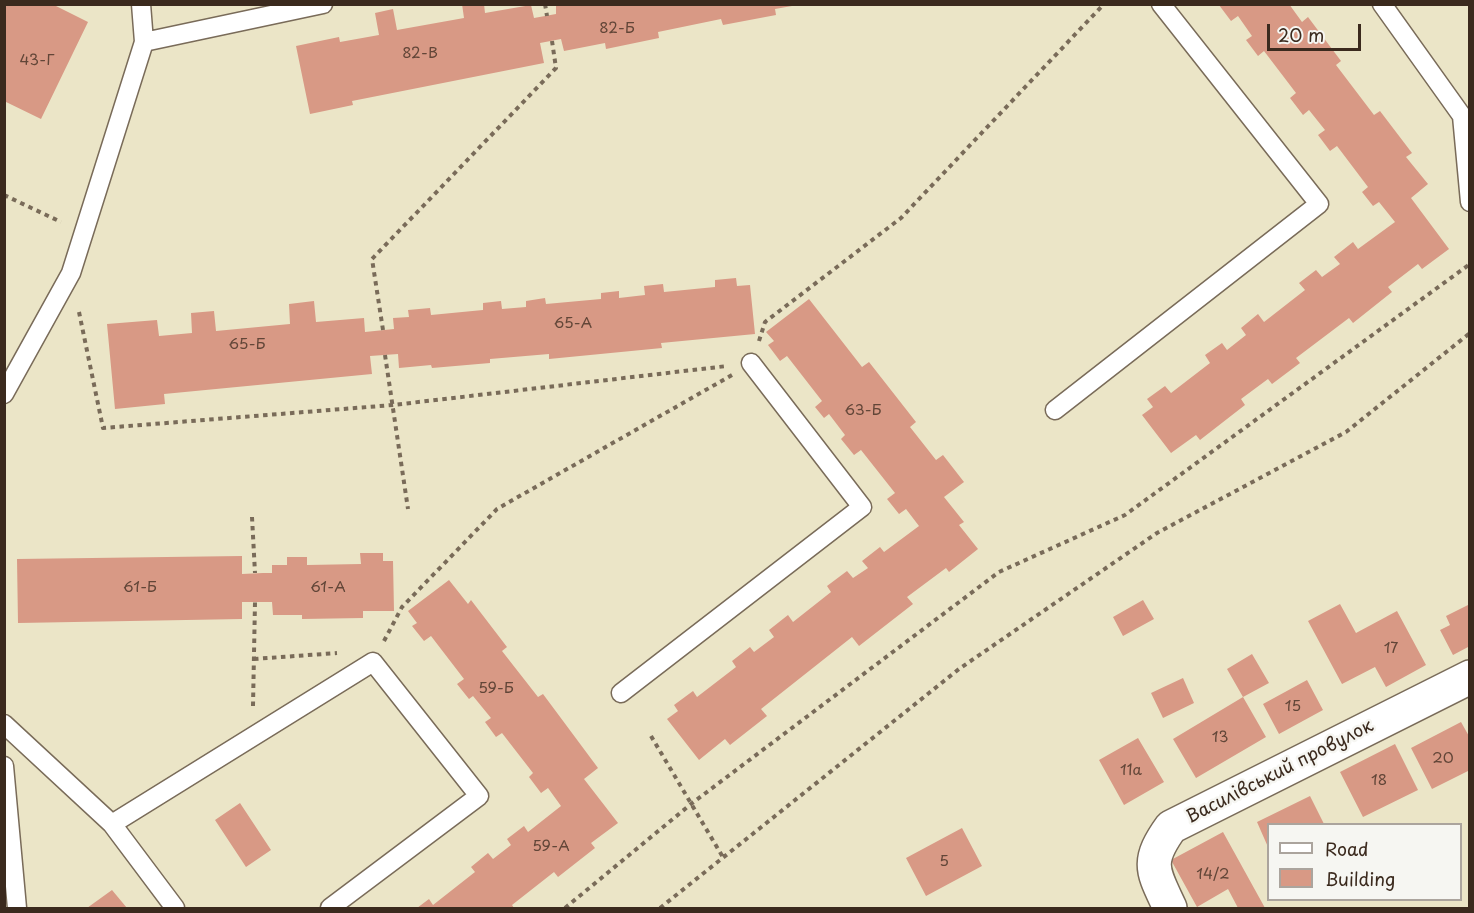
<!DOCTYPE html>
<meta charset="utf-8">
<style>
body{margin:0}
#map{position:relative;width:1474px;height:913px;overflow:hidden;background:#ebe5c7;font-family:"Playpen Sans",sans-serif}
canvas{display:block}
.frame{position:absolute;inset:0;border:6px solid #3b2a1e;pointer-events:none}
.legend{position:absolute;left:1267px;top:823px;width:195px;height:78px;box-sizing:border-box;background:#f6f6f2;border:2px solid #aba49d;margin:0;padding:8px 10px;list-style:none;font-size:18px;color:#3b2a1e}
.legend li{display:flex;align-items:center;gap:12px;height:30px}
.legend b{width:30px;border:2px solid #aba49d}
.scale{position:absolute;left:1267px;top:24px;width:94px;height:27px;box-sizing:border-box;border:3px solid #3b2a1e;border-top:0;padding-left:8px;font-size:18px;line-height:21px;white-space:nowrap;color:#3b2a1e;-webkit-text-stroke:4px #f6f6f2;paint-order:stroke}
</style>
<div id="map">
<canvas width="1474" height="913"></canvas>
<div class="frame"></div>
<ul class="legend">
<li><b style="height:8px;background:#fff"></b>Road</li>
<li><b style="height:16px;background:#d89985"></b>Building</li>
</ul>
<div class="scale">20 m</div>
</div>
<script>
const context = document.querySelector('canvas').getContext('2d');
context.lineJoin = 'round';
function fill(path, color) {
  context.fillStyle = color;
  context.fill(path, 'evenodd');
}
function trace(path, color, width, dash) {
  context.strokeStyle = color;
  context.lineWidth = width;
  context.lineCap = dash ? 'butt' : 'round';
  context.setLineDash(dash || []);
  context.stroke(path);
}
function label(font, color, halo, rows, align = 'center') {
  context.font = font + ' "Playpen Sans",sans-serif';
  context.lineWidth = 5;
  context.setLineDash([]);
  context.textBaseline = 'middle';
  context.strokeStyle = halo;
  context.fillStyle = color;
  for (const [text, x, y, turn = 0] of rows) {
    context.save();
    context.translate(x, y);
    context.rotate((+turn || 0) * Math.PI / 180);
    context.textAlign = isNaN(turn) ? turn : align;
    if (halo) context.strokeText(text, 0, 0);
    context.fillText(text, 0, 0);
    context.restore();
  }
}
fill(new Path2D(`
 M 4,4 L 52,4 L 88,22 L 41,119 L 4,101 Z
 M 462,4 L 484,4 L 485,13 L 531,5 L 534,18 L 556,14 L 556,4 L 792,6 L 775,9 L 776,15 L 723,25 L 721,19 L 658,32 L 659,38 L 606,49 L 605,43 L 564,51 L 561,39 L 540,43 L 544,63 L 352,101 L 353,105 L 310,114 L 296,46 L 339,37 L 340,42 L 379,35 L 375,13 L 393,9 L 397,30 L 464,18 Z
 M 1289,4 L 1302,22 L 1308,17 L 1341,61 L 1336,65 L 1374,115 L 1380,111 L 1412,153 L 1406,157 L 1428,184 L 1411,198 L 1449,249 L 1422,269 L 1418,264 L 1388,287 L 1392,292 L 1353,323 L 1349,318 L 1296,358 L 1300,363 L 1272,384 L 1268,379 L 1241,399 L 1245,405 L 1200,440 L 1196,435 L 1171,453 L 1142,415 L 1153,407 L 1147,399 L 1165,386 L 1171,393 L 1210,363 L 1205,355 L 1222,343 L 1227,350 L 1246,335 L 1241,328 L 1258,314 L 1264,322 L 1305,290 L 1299,283 L 1316,270 L 1322,277 L 1340,264 L 1334,257 L 1353,242 L 1358,249 L 1395,222 L 1379,202 L 1373,206 L 1362,192 L 1368,187 L 1337,146 L 1330,151 L 1318,135 L 1325,130 L 1309,110 L 1303,115 L 1290,98 L 1296,93 L 1264,51 L 1258,56 L 1246,40 L 1252,36 L 1238,16 L 1231,21 L 1219,5 Z
 M 736,278 L 737,286 L 750,285 L 755,334 L 661,343 L 662,348 L 549,359 L 549,354 L 490,359 L 490,363 L 432,368 L 431,365 L 399,368 L 398,354 L 370,356 L 372,374 L 164,394 L 165,404 L 115,409 L 107,324 L 157,320 L 159,336 L 192,333 L 191,313 L 214,311 L 216,331 L 290,324 L 289,304 L 314,301 L 316,322 L 364,318 L 365,332 L 394,329 L 393,318 L 409,317 L 408,310 L 430,308 L 431,315 L 483,310 L 483,303 L 501,301 L 502,309 L 526,307 L 526,301 L 545,298 L 546,304 L 601,299 L 601,293 L 619,291 L 619,298 L 645,295 L 644,286 L 663,284 L 664,292 L 715,287 L 715,280 Z
 M 809,299 L 862,367 L 869,362 L 916,422 L 910,427 L 936,460 L 943,455 L 964,482 L 944,497 L 964,522 L 959,525 L 978,549 L 949,572 L 946,568 L 907,597 L 913,604 L 859,646 L 852,637 L 761,709 L 767,716 L 730,745 L 725,739 L 699,760 L 667,719 L 678,711 L 674,705 L 693,691 L 697,697 L 736,667 L 732,661 L 750,647 L 754,652 L 774,637 L 769,630 L 788,615 L 793,622 L 831,592 L 827,586 L 847,571 L 853,578 L 868,568 L 862,561 L 880,547 L 884,552 L 919,526 L 906,509 L 899,514 L 887,499 L 895,493 L 861,450 L 854,455 L 841,439 L 845,435 L 829,414 L 824,418 L 815,407 L 822,401 L 787,356 L 780,361 L 768,345 L 774,341 L 766,332 Z
 M 360,553 L 383,553 L 383,561 L 393,561 L 394,611 L 363,611 L 363,618 L 302,619 L 302,615 L 273,615 L 272,602 L 242,602 L 242,619 L 18,623 L 17,559 L 242,556 L 242,574 L 263,573 L 272,573 L 272,565 L 287,565 L 287,557 L 307,557 L 307,565 L 361,564 Z
 M 449,580 L 468,604 L 471,600 L 507,647 L 502,651 L 538,697 L 543,694 L 598,768 L 584,779 L 618,823 L 591,843 L 595,848 L 558,877 L 554,872 L 512,905 L 514,908 L 417,908 L 429,899 L 433,905 L 475,872 L 471,867 L 488,853 L 493,859 L 511,845 L 507,839 L 524,826 L 528,832 L 561,806 L 548,788 L 541,793 L 529,777 L 533,773 L 502,733 L 496,737 L 485,722 L 491,718 L 473,696 L 469,699 L 457,684 L 464,679 L 431,636 L 424,641 L 412,626 L 417,623 L 408,611 Z
 M 1143,600 L 1154,619 L 1123,636 L 1113,617 Z
 M 1340,604 L 1356,633 L 1397,611 L 1426,665 L 1386,687 L 1375,667 L 1342,684 L 1308,621 Z
 M 1470,604 L 1470,646 L 1453,655 L 1440,630 L 1450,625 L 1446,616 Z
 M 1252,654 L 1269,683 L 1243,697 L 1266,737 L 1196,778 L 1173,739 L 1243,697 L 1227,669 Z
 M 1183,678 L 1194,703 L 1163,718 L 1151,693 Z
 M 1307,680 L 1323,710 L 1279,734 L 1263,704 Z
 M 1461,722 L 1470,738 L 1470,770 L 1432,789 L 1411,748 Z
 M 1138,738 L 1164,782 L 1124,805 L 1099,760 Z
 M 1395,744 L 1418,790 L 1363,817 L 1340,772 Z
 M 1310,796 L 1324,824 L 1268,824 L 1268,847 L 1257,822 Z
 M 240,803 L 271,850 L 246,867 L 215,820 Z
 M 962,828 L 982,866 L 926,896 L 906,858 Z
 M 1223,832 L 1265,908 L 1238,908 L 1228,889 L 1197,907 L 1171,860 Z
 M 112,890 L 127,908 L 87,908 Z`), '#d89985');
const lane = new Path2D(`
 M 1382,4 L 1462,116 L 1470,202
 M 144,42 L 323,4
 M 4,394 L 71,273 L 144,42 L 141,4
 M 1055,410 L 1319,204 L 1161,4
 M 621,693 L 862,507 L 751,363
 M 4,724 L 112,824 L 175,908
 M 4,766 L 17,908
 M 112,824 L 373,662 L 479,796 L 330,908`);
const street = new Path2D(`
 M 1170,908 C 1153,871 1145,863 1171,827 L 1470,677`);
trace(lane, '#796b59', 21);
trace(street, '#796b59', 36);
trace(new Path2D(`
 M 545,4 L 547,16
 M 4,195 L 61,222
 M 79,312 L 103,428 L 393,405 L 727,366
 M 383,330 L 372,259 L 556,68 L 552,41
 M 759,341 L 765,322 L 901,218 L 1104,4
 M 385,355 L 408,509
 M 252,517 L 255,573
 M 384,641 L 402,607 L 497,509 L 732,375
 M 254,659 L 337,653
 M 253,706 L 255,602
 M 651,736 L 724,859
 M 565,908 L 691,804 L 999,572 L 1125,515 L 1470,264
 M 660,908 L 959,669 L 1157,533 L 1346,432 L 1470,333`), '#796b59', 4, [4.5, 4.5]);
trace(lane, '#fff', 18);
trace(street, '#fff', 33);
label('15px', '#624638', null, [
 ["82-Б",617,29],
 ["82-В",420,54],
 ["43-Г",37,61],
 ["65-А",573,324],
 ["65-Б",247,345],
 ["63-Б",863,411],
 ["61-Б",140,588],
 ["61-А",328,588],
 ["17",1391,649],
 ["59-Б",496,689],
 ["15",1293,707],
 ["13",1220,738],
 ["20",1443,759],
 ["11а",1131,771],
 ["18",1379,781],
 ["59-А",551,847],
 ["5",944,862],
 ["14/2",1213,875]
]);
label('18px', '#3b2a1e', '#f6f6f2', [
 ["Василівський провулок",1280,772,-27]
]);
</script>
